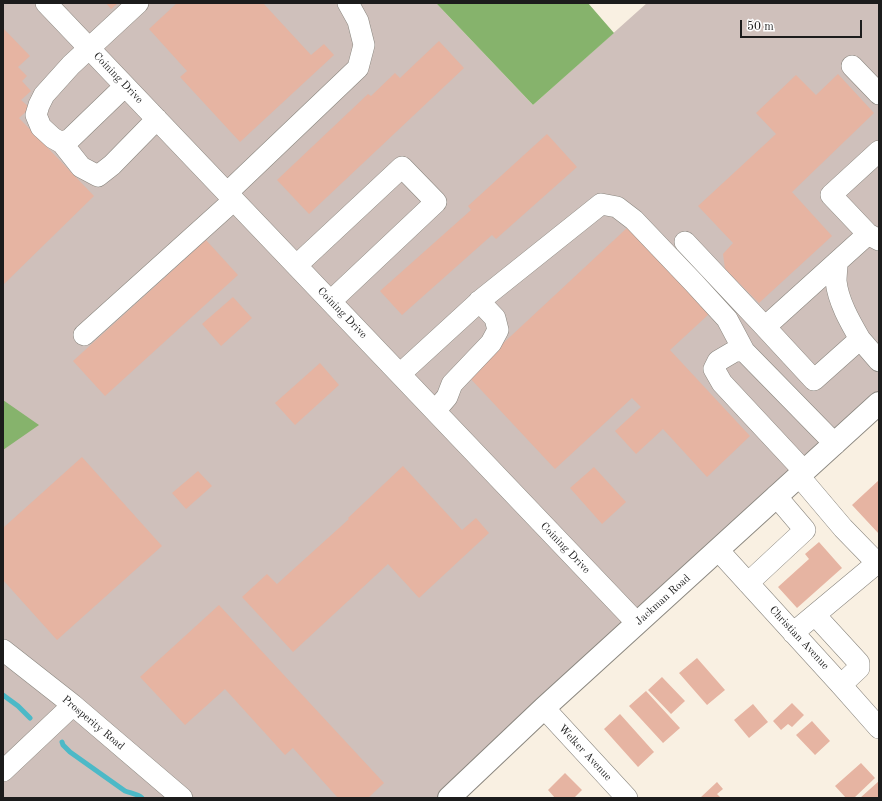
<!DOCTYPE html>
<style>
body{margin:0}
#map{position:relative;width:882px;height:801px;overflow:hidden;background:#f9f0e2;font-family:"Old Standard TT",serif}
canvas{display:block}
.frame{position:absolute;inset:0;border:4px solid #1c1c1c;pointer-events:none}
.scale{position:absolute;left:740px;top:20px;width:122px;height:18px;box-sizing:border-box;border:2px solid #1c1c1c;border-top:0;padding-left:5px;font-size:12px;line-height:14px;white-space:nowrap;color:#1c1c1c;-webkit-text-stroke:3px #fff;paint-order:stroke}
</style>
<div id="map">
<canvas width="882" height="801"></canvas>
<div class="frame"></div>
<div class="scale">50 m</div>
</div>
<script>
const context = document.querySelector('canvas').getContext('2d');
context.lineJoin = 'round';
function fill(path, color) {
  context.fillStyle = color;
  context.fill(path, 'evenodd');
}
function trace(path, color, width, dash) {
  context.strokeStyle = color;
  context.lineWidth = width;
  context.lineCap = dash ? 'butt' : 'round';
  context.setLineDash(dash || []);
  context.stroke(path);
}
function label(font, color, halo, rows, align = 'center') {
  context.font = font + ' "Old Standard TT",serif';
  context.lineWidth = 3;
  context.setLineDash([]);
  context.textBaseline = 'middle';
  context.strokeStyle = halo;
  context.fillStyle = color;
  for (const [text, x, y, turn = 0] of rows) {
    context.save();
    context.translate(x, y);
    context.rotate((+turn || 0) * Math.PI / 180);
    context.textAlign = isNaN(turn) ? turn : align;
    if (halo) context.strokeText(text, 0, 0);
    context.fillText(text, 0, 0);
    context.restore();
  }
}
fill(new Path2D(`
 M 3,3 L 436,3 L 533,105 L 647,3 L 879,3 L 879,403 L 447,798 L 3,798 Z`), '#cfc0bb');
fill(new Path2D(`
 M 436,3 L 588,3 L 614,33 L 533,105 Z
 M 3,400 L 39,425 L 3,450 Z`), '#86b36c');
trace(new Path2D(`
 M 3,695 L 18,706 L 30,718
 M 62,742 L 63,745 L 70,752 L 125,791 C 130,793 138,794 142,798`), '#4cb9c7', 5);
fill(new Path2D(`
 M 106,3 L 118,3 L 111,9 Z
 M 177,3 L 263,3 L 311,55 L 324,44 L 334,55 L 240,142 L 180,77 L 187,71 L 149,29 Z
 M 3,28 L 30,56 L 18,67 L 27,76 L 22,81 L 31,91 L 21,100 L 30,108 L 19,118 L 94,196 L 3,285 Z
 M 439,41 L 464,68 L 309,214 L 277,180 L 368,94 L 371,96 L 395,73 L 400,78 Z
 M 838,74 L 874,113 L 792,192 L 832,236 L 759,303 L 725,269 L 723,254 L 733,243 L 698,206 L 776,134 L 756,113 L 796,75 L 816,95 Z
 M 547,134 L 577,167 L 496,239 L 492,235 L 402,315 L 380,291 L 471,210 L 468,206 Z
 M 628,227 L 709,314 L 670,350 L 750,436 L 707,477 L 663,429 L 636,454 L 615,431 L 641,407 L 632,398 L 555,469 L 468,376 Z
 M 206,240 L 238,275 L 105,396 L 73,361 Z
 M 233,297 L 252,318 L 221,346 L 202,324 Z
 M 320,363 L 339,385 L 295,425 L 275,403 Z
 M 82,457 L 162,546 L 57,640 L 3,580 L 3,528 Z
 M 403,466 L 462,530 L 476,518 L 489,533 L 419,598 L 388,564 L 293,652 L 242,597 L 267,574 L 277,584 L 349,519 L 348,518 Z
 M 594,467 L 626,502 L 602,524 L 570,488 Z
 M 198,471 L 212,486 L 186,509 L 172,493 Z
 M 879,480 L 879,534 L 852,505 Z
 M 819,542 L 842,568 L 797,608 L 778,587 L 809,559 L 805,554 Z
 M 219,605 L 384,783 L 368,798 L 338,798 L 293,748 L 285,755 L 225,689 L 185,725 L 140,677 Z
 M 697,658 L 725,690 L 707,705 L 679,673 Z
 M 662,677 L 685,701 L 671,714 L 648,690 Z
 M 646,691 L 680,728 L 663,743 L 629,706 Z
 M 792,703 L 804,715 L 792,727 L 788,724 L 781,730 L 773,721 Z
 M 753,704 L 768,722 L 749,738 L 734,720 Z
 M 620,714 L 654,752 L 638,767 L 604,729 Z
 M 812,721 L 830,741 L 815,755 L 796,735 Z
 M 861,763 L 875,778 L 854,798 L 846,798 L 835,786 Z
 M 565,773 L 582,790 L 574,798 L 555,798 L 548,790 Z
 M 879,781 L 879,798 L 860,798 Z
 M 717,782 L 723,789 L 717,794 L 721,798 L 700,798 Z`), '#e6b4a2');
const minor = new Path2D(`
 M 46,3 L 637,623
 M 852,66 L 879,94
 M 125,86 L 70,139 L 62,143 L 53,138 L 41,127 L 36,115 L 39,105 L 44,95 L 71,65 L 138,3
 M 62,143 L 81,167 L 98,176 L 112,165 L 157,119
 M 879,151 L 831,195 L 868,234 L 879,240
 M 227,193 L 358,68 L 364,45 L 358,21 L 348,3
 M 868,234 L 765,327 L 814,380 L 860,339 L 879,361
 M 685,242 L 765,327
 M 837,262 C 837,269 836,275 836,281 C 838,301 850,322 860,339
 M 297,265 L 402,167 L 436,202 L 331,301
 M 84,335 L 234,200
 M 400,374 L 482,299 L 601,204 L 617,207 L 634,220 L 694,283 L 727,319 L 744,351
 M 435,411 L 447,397 L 452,384 L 491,343 L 498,330 L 495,318 L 479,301
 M 804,471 L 722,383 L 714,369 L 718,361 L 735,351 L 744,351 L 835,444
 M 799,476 L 843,528 L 879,565
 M 718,550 L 841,685 L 879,728
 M 748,583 L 805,530 L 776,496
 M 815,615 L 859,663 L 859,668 L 841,685
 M 793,633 L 877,563
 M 3,650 L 73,705 L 182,798
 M 544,708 L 627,798
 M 3,771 L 73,705`);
const major = new Path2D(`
 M 449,798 L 544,708 L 879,403`);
trace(minor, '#8a867f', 22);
trace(major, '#8a867f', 24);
trace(minor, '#fff', 21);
trace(major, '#fff', 22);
label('11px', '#1c1c1c', '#fff', [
 ["Coining Drive",118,78,46],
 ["Coining Drive",342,313,46],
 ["Coining Drive",565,548,46],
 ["Jackman Road",663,600,-42],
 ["Christian Avenue",799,638,47],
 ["Prosperity Road",93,723,40],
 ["Welker Avenue",585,753,47]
]);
</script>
